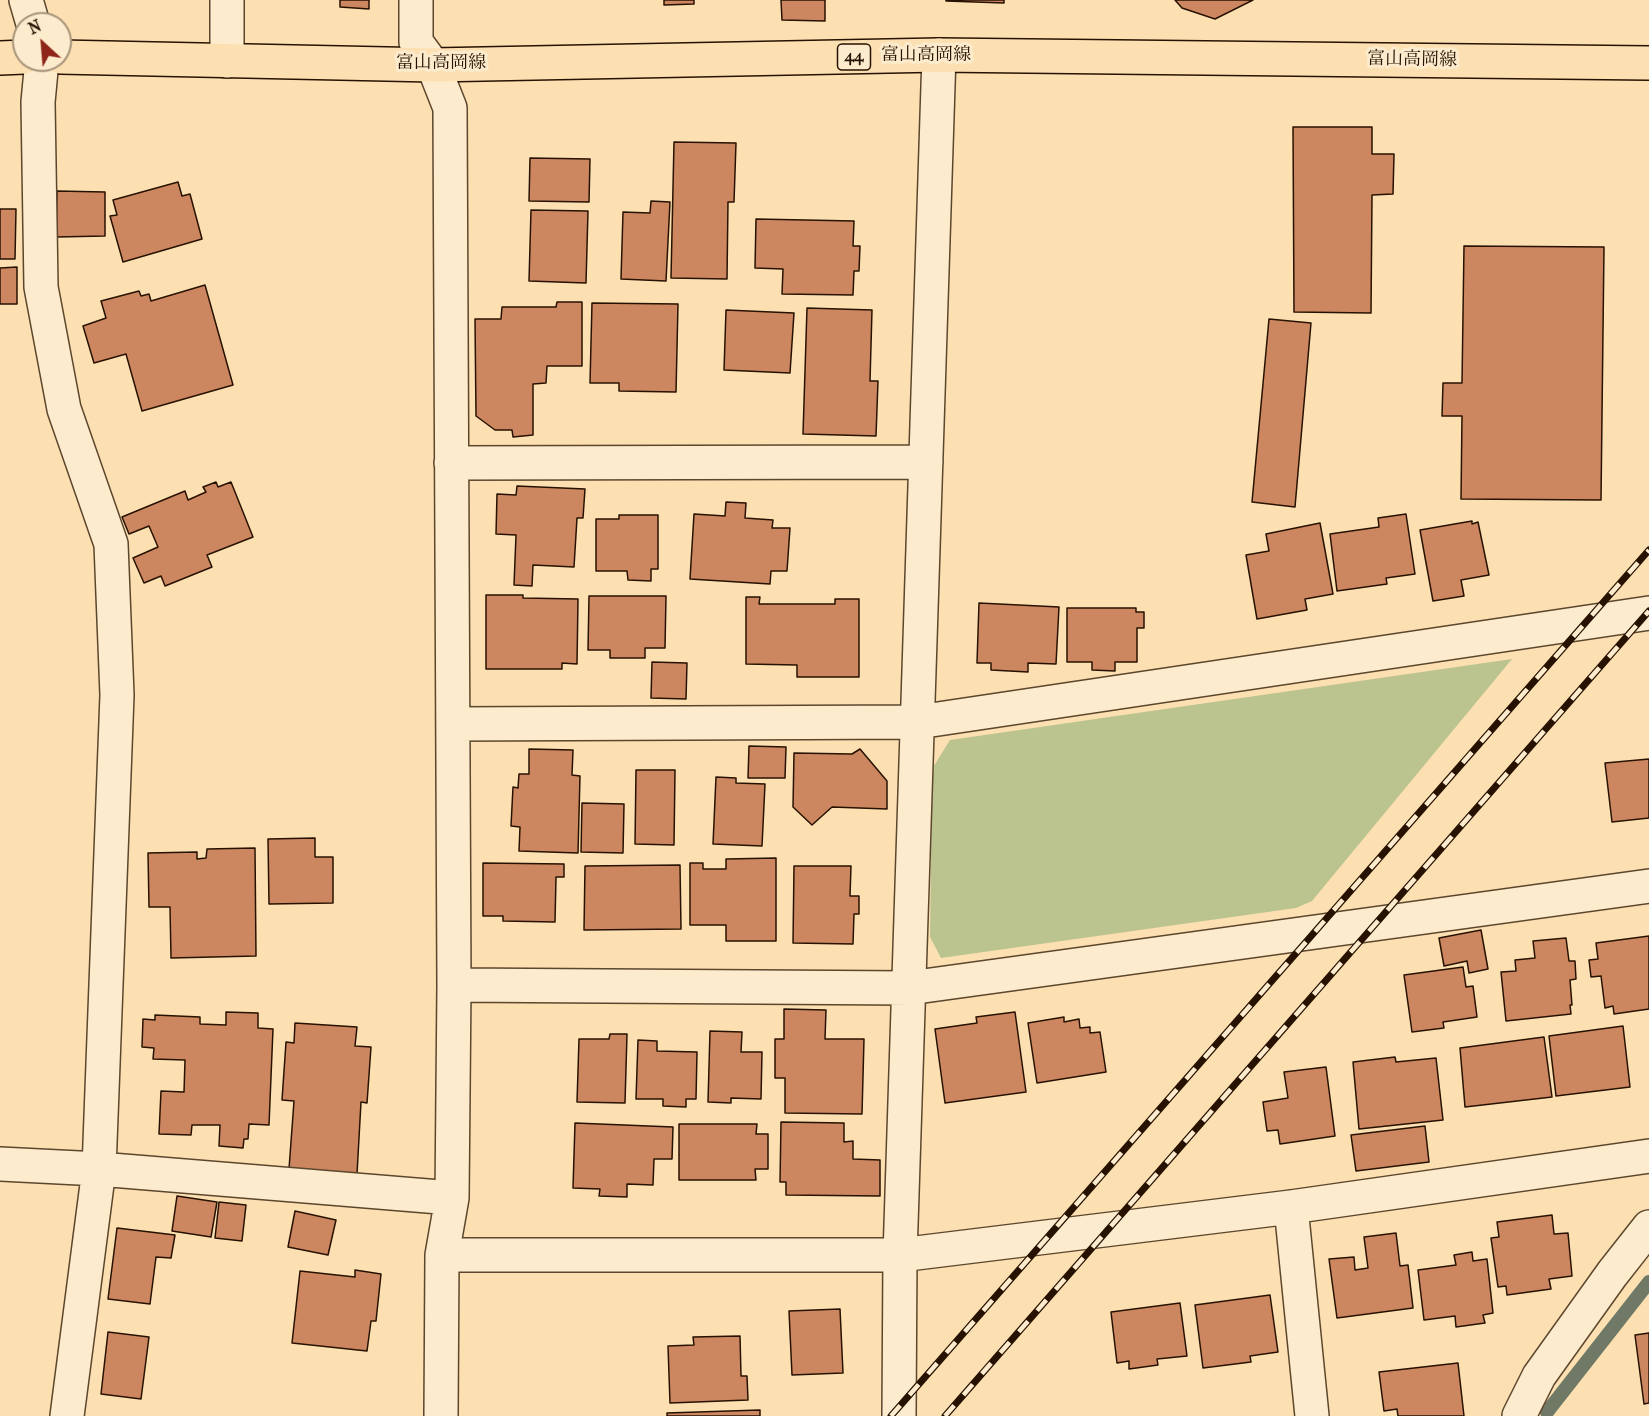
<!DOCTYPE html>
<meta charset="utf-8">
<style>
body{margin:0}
#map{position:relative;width:1649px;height:1416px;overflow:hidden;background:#fce0b2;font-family:"IM FELL French Canon",serif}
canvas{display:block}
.north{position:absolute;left:12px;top:12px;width:60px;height:60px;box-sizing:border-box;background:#fdebcd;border:2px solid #a7947b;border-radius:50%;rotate:334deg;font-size:16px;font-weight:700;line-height:24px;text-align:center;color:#271201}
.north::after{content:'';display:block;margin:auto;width:21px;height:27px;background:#8f2418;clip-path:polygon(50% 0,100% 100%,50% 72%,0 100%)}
</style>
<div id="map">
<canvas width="1649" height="1416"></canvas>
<div class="north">N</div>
</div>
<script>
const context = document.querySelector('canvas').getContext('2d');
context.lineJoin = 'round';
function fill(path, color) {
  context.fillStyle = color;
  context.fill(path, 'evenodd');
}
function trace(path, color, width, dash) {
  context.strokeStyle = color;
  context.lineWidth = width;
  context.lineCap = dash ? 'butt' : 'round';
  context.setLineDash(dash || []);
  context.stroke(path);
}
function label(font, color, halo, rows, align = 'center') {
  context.font = font + ' "IM FELL French Canon","Noto Serif JP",serif';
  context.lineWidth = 6;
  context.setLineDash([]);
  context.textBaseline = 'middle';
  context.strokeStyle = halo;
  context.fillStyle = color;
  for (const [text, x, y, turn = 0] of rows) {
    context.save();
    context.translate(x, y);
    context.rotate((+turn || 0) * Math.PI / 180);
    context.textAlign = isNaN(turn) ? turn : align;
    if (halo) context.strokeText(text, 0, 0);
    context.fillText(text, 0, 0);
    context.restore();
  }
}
fill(new Path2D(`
 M 1512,659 L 1312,901 L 1296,908 L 941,958 L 930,937 L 932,769 L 950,740 Z`), '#bbc38f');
trace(new Path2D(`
 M 1547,1412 L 1649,1282`), '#707966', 14);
const building = new Path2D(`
 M 340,0 L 369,0 L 369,9 L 340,7 Z
 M 664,0 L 694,0 L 694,4 L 664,5 Z
 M 781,0 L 825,0 L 825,21 L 782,20 Z
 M 946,0 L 1004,0 L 1004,3 L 946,1 Z
 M 1175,0 L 1253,0 L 1215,19 L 1182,8 Z
 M 1293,127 L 1372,127 L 1372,154 L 1394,154 L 1393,194 L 1372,195 L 1371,313 L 1294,312 Z
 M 674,142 L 736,143 L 734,202 L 728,202 L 727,279 L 671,278 Z
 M 530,158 L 590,159 L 589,202 L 529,201 Z
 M 178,182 L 182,196 L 190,194 L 202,239 L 123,262 L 110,216 L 117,215 L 113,200 Z
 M 57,191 L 105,192 L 105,236 L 56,237 Z
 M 651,201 L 670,202 L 666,281 L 621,279 L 623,212 L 650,213 Z
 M 0,209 L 16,209 L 15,259 L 0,259 Z
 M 531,210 L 588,211 L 586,283 L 529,281 Z
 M 756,219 L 854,221 L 853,246 L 860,246 L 859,271 L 854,271 L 853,295 L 782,294 L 783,269 L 755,268 Z
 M 1464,246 L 1604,247 L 1601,500 L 1461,499 L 1462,416 L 1442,416 L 1443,383 L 1462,383 Z
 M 17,267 L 17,304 L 0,304 L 0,268 Z
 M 205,285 L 233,385 L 142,411 L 126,354 L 94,363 L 83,326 L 106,318 L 101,301 L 139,291 L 141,296 L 149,294 L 151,301 Z
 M 557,302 L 582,302 L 582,366 L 547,366 L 546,383 L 533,384 L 533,435 L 513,437 L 512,430 L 495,430 L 476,416 L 475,319 L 501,319 L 502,307 L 556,307 Z
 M 592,303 L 678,304 L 676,392 L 619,391 L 619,383 L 590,383 Z
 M 807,308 L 872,310 L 870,381 L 878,381 L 876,436 L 803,434 Z
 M 726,310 L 794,313 L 790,373 L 724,370 Z
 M 1269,319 L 1311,323 L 1295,507 L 1252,502 Z
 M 216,482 L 218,487 L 231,482 L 253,537 L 207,555 L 212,567 L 165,586 L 161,576 L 144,583 L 133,558 L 158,547 L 149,526 L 129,534 L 122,517 L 185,491 L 188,500 L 206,492 L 203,487 Z
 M 517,486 L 585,489 L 583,518 L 577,518 L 574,567 L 533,565 L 532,586 L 514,585 L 516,535 L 496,534 L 497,494 L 516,495 Z
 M 726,502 L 746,503 L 745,518 L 773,520 L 772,528 L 790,528 L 787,571 L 771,571 L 770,584 L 690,579 L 694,514 L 725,516 Z
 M 1406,514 L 1415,574 L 1386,578 L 1387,584 L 1337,591 L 1330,534 L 1379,527 L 1378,518 Z
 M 619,515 L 658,515 L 658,569 L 651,569 L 651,581 L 628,580 L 627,571 L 596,571 L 596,519 L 619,519 Z
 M 1472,521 L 1472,524 L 1478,522 L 1489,575 L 1461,580 L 1464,596 L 1433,601 L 1420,530 Z
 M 1320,523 L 1333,594 L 1305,599 L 1307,610 L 1257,619 L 1246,555 L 1269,551 L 1266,534 Z
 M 486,595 L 523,595 L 523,598 L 578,599 L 577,664 L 562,663 L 562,669 L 486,669 Z
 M 589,596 L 666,596 L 665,648 L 645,648 L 645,658 L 610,658 L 610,650 L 588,650 Z
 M 746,597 L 760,597 L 759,604 L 835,604 L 835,599 L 859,599 L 859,677 L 797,677 L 797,665 L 746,664 Z
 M 979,603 L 1059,607 L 1056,664 L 1028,663 L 1028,672 L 991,670 L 991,663 L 977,663 Z
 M 1067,608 L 1136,608 L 1136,612 L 1144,612 L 1144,628 L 1137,628 L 1137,662 L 1115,662 L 1115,671 L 1092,670 L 1092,662 L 1067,662 Z
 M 652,662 L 687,663 L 686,699 L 651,698 Z
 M 749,746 L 786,747 L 785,778 L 748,778 Z
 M 529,749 L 573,750 L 572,775 L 580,776 L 578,853 L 519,851 L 520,827 L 511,826 L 513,787 L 518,788 L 519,774 L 529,774 Z
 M 860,749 L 887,781 L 887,809 L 832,807 L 812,825 L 793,807 L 794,753 L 852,754 Z
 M 1649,759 L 1649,818 L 1612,822 L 1605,763 Z
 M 636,770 L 675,770 L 674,845 L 635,844 Z
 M 716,777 L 736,778 L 736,783 L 765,784 L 762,846 L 713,844 Z
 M 582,803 L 624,804 L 623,853 L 581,852 Z
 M 315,838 L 315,857 L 333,857 L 333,903 L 269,904 L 268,839 Z
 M 255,848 L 256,956 L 171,958 L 170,907 L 149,907 L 148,853 L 197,852 L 197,859 L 206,858 L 207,849 Z
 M 776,858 L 776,941 L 726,941 L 726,925 L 690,925 L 690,863 L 703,863 L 703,869 L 726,869 L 726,859 Z
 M 483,863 L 564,864 L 564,877 L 556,877 L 555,922 L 503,921 L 503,916 L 483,916 Z
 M 680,865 L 681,929 L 584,930 L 585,866 Z
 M 794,866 L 851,866 L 850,896 L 859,896 L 859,914 L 854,914 L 853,944 L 793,943 Z
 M 1481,930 L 1488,969 L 1469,973 L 1467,961 L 1444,966 L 1439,938 Z
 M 1649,936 L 1649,1009 L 1614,1014 L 1613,1006 L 1605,1008 L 1601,976 L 1591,977 L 1589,960 L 1598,959 L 1596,943 Z
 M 1566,938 L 1569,961 L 1575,961 L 1576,979 L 1570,980 L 1572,1005 L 1570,1005 L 1571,1014 L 1506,1021 L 1501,972 L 1516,971 L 1515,960 L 1535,958 L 1533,941 Z
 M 1463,967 L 1466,987 L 1473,986 L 1477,1017 L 1443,1022 L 1444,1028 L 1412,1032 L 1404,975 Z
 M 784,1009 L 826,1010 L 825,1039 L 864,1039 L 862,1114 L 785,1113 L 785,1078 L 775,1078 L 775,1039 L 784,1039 Z
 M 226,1012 L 258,1013 L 258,1028 L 273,1029 L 269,1125 L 249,1124 L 248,1139 L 244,1139 L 243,1148 L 219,1146 L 220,1125 L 192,1125 L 191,1135 L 159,1134 L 161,1091 L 184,1092 L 185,1060 L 153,1059 L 154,1048 L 142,1047 L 143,1019 L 155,1020 L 155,1015 L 200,1017 L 200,1024 L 226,1025 Z
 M 1015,1012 L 1026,1092 L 945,1103 L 935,1029 L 977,1023 L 976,1017 Z
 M 1064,1017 L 1064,1022 L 1079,1019 L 1080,1028 L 1090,1027 L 1090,1033 L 1100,1032 L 1106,1072 L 1037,1083 L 1028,1023 Z
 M 295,1023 L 357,1027 L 355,1046 L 371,1047 L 367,1103 L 361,1102 L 357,1174 L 289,1169 L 294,1101 L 282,1100 L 286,1042 L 294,1043 Z
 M 1623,1026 L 1630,1087 L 1556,1096 L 1549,1036 Z
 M 710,1031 L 742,1032 L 741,1052 L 762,1052 L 761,1099 L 731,1098 L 731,1103 L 708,1102 Z
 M 610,1034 L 627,1034 L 625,1103 L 577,1102 L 579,1039 L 609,1039 Z
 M 1544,1037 L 1552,1097 L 1465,1107 L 1460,1048 Z
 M 638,1040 L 657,1041 L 657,1051 L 697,1052 L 696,1099 L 686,1099 L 686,1107 L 663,1106 L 663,1099 L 636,1099 Z
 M 1395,1057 L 1396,1062 L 1436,1058 L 1443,1120 L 1359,1129 L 1353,1062 Z
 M 1326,1067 L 1335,1136 L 1280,1144 L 1278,1130 L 1267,1131 L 1263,1102 L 1288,1098 L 1284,1072 Z
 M 781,1122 L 844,1123 L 844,1142 L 853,1141 L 853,1159 L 880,1160 L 880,1196 L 786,1195 L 786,1182 L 780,1182 Z
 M 575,1123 L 673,1127 L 672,1159 L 654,1159 L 653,1185 L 627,1184 L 627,1197 L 599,1196 L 600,1189 L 573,1188 Z
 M 679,1124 L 757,1124 L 756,1134 L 768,1134 L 768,1169 L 755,1169 L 756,1180 L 679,1180 Z
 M 1425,1126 L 1429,1162 L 1356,1171 L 1351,1135 Z
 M 177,1196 L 217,1202 L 211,1237 L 172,1231 Z
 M 219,1202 L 246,1205 L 242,1241 L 215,1238 Z
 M 295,1211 L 336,1220 L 328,1255 L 288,1247 Z
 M 1552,1215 L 1554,1234 L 1568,1233 L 1572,1276 L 1549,1279 L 1551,1289 L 1507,1295 L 1506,1286 L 1498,1287 L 1491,1238 L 1499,1237 L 1497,1222 Z
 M 117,1228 L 175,1235 L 171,1258 L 156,1257 L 150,1304 L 108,1299 Z
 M 1396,1233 L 1400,1266 L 1408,1265 L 1413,1308 L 1337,1318 L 1329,1259 L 1354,1257 L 1355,1270 L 1368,1268 L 1364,1237 Z
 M 1472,1252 L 1473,1261 L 1487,1259 L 1493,1313 L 1483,1315 L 1485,1323 L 1456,1327 L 1455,1316 L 1424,1320 L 1418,1270 L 1456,1265 L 1454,1255 Z
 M 355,1270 L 381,1274 L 376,1321 L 371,1321 L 367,1351 L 292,1343 L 300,1271 L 355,1277 Z
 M 1270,1295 L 1278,1352 L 1250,1356 L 1251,1362 L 1203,1368 L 1195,1305 Z
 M 1180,1303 L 1187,1356 L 1157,1359 L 1158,1365 L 1129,1369 L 1129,1361 L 1117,1363 L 1111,1312 Z
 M 840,1309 L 843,1373 L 792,1375 L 789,1311 Z
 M 108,1332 L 149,1337 L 141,1399 L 101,1394 Z
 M 1649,1333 L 1649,1403 L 1644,1404 L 1635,1335 Z
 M 740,1336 L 741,1376 L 747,1376 L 748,1400 L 670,1403 L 668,1346 L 694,1345 L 693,1337 Z
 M 1458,1363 L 1464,1416 L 1398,1416 L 1397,1409 L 1384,1411 L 1379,1372 Z
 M 760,1410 L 760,1416 L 667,1416 L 667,1413 Z`);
fill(building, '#cd8760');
trace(building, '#271201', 1.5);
const street = new Path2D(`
 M 26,0 L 33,24
 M 227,0 L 227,61
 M 416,0 L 416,42 L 433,65 L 450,108 L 454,985 L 452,1198
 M 451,463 L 926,462
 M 453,724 L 918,722 L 1649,613
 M 454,985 L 909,988 L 1649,886
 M 0,1164 L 99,1169 L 117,695 L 111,544 L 64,409 L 41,287 L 38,102 L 42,60
 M 1291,1207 L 1312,1416
 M 442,1255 L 900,1255 L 1291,1207 L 1649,1156
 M 67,1416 L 99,1169 L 452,1198 L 442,1255 L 441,1416
 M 899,1416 L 900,1255 L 939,55
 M 1519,1416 L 1539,1376 L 1612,1274 L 1649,1227`);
const primary = new Path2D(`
 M 60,57 L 433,65 L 939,55 L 1649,63
 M 0,58 L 24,57`);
trace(street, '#5c462d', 36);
trace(primary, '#271201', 36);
trace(street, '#fdebcd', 33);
trace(primary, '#fce0b2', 33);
const rail = new Path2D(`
 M 891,1416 L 1649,550
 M 945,1416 L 1649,611`);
trace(rail, '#271201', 7);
trace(rail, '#fdebcd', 4.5, [14]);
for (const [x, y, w] of [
 [854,57,33]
]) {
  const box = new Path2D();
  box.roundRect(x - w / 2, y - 13, w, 26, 4.5);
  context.fillStyle = '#fdebcd';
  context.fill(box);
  trace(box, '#271201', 1.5);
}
label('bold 16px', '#271201', null, [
 ["44",854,57]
]);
label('18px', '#271201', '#fdebcd', [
 ["富山高岡線",926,56],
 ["富山高岡線",1412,60,1],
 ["富山高岡線",441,64]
]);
</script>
